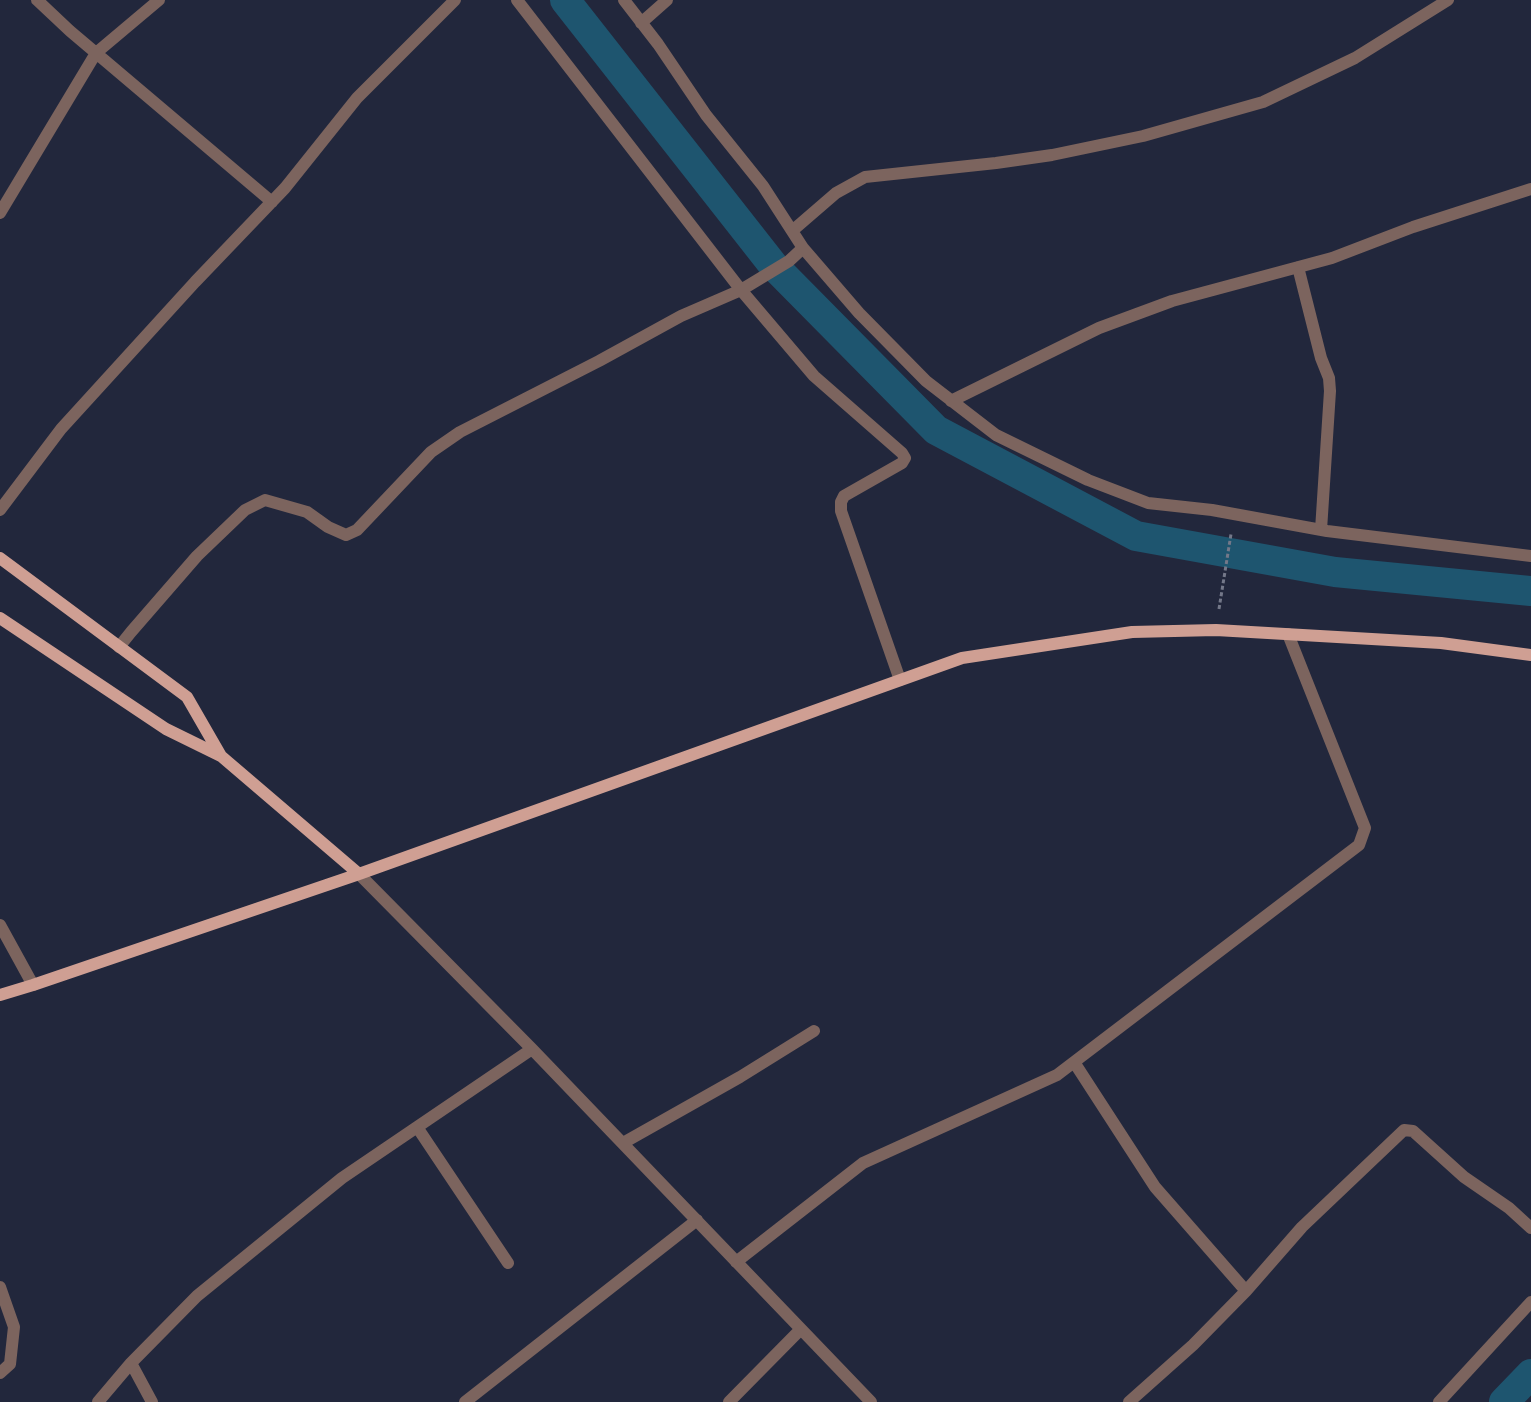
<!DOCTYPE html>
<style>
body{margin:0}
canvas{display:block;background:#22273c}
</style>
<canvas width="1531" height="1402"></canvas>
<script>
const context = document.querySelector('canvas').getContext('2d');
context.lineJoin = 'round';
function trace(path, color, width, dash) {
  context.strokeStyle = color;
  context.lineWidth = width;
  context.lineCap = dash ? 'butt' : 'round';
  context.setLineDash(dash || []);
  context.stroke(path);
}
trace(new Path2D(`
 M 565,0 L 773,265 L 936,430 L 1136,536 L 1335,572 L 1531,591
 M 1504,1402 L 1531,1374`), '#1e556f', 30);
trace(new Path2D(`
 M 1219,609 L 1231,534`), '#747889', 3, [4, 2.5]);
trace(new Path2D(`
 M 37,0 L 70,31 L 272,202
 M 517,0 L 741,290 L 814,376 L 902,453 L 905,458 L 902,463 L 844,496 L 841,502 L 841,511 L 900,680
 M 624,0 L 658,44 L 706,115 L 763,186 L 803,248 L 859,313 L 926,381 L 996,435 L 1088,480 L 1148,503 L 1212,510 L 1327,531 L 1531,556
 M 641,23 L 667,0
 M 0,213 L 96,53 L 159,0
 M 792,231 L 836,193 L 865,177 L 996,163 L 1052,155 L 1143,136 L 1263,102 L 1355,58 L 1448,0
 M 1298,267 L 1321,358 L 1329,378 L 1330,391 L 1321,530
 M 951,401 L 1099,328 L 1172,301 L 1332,258 L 1413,227 L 1531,189
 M 0,510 L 61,429 L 195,282 L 285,188 L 357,98 L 455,0
 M 119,647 L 131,632 L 197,556 L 245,510 L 265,500 L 307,512 L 328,527 L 346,535 L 357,530 L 431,452 L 460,432 L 599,361 L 681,316 L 741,290 L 789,261 L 803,248
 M 359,874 L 532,1049 L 871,1402
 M 0,925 L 33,985
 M 1074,1062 L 1155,1187 L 1246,1291
 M 417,1127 L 508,1263
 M 623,1143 L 740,1077 L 814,1031
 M 736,1262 L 863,1163 L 1057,1075 L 1359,845 L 1365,828 L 1288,634
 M 0,1287 L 14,1327 L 10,1364 L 0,1373
 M 131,1363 L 152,1402
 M 98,1402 L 131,1363 L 197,1296 L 342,1178 L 532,1049
 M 465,1402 L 697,1220
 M 729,1402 L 801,1329
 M 1129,1402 L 1193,1345 L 1246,1291 L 1302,1227 L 1404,1130 L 1413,1131 L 1464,1177 L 1509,1208 L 1531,1228
 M 1439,1402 L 1531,1302`), '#7c645e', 12);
trace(new Path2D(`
 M 0,558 L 187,697 L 221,756
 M 0,618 L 166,729 L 221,756 L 359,874
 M 0,995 L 33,985 L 359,874 L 962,658 L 1132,632 L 1216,630 L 1441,643 L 1531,655`), '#cf9f93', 12);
</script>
